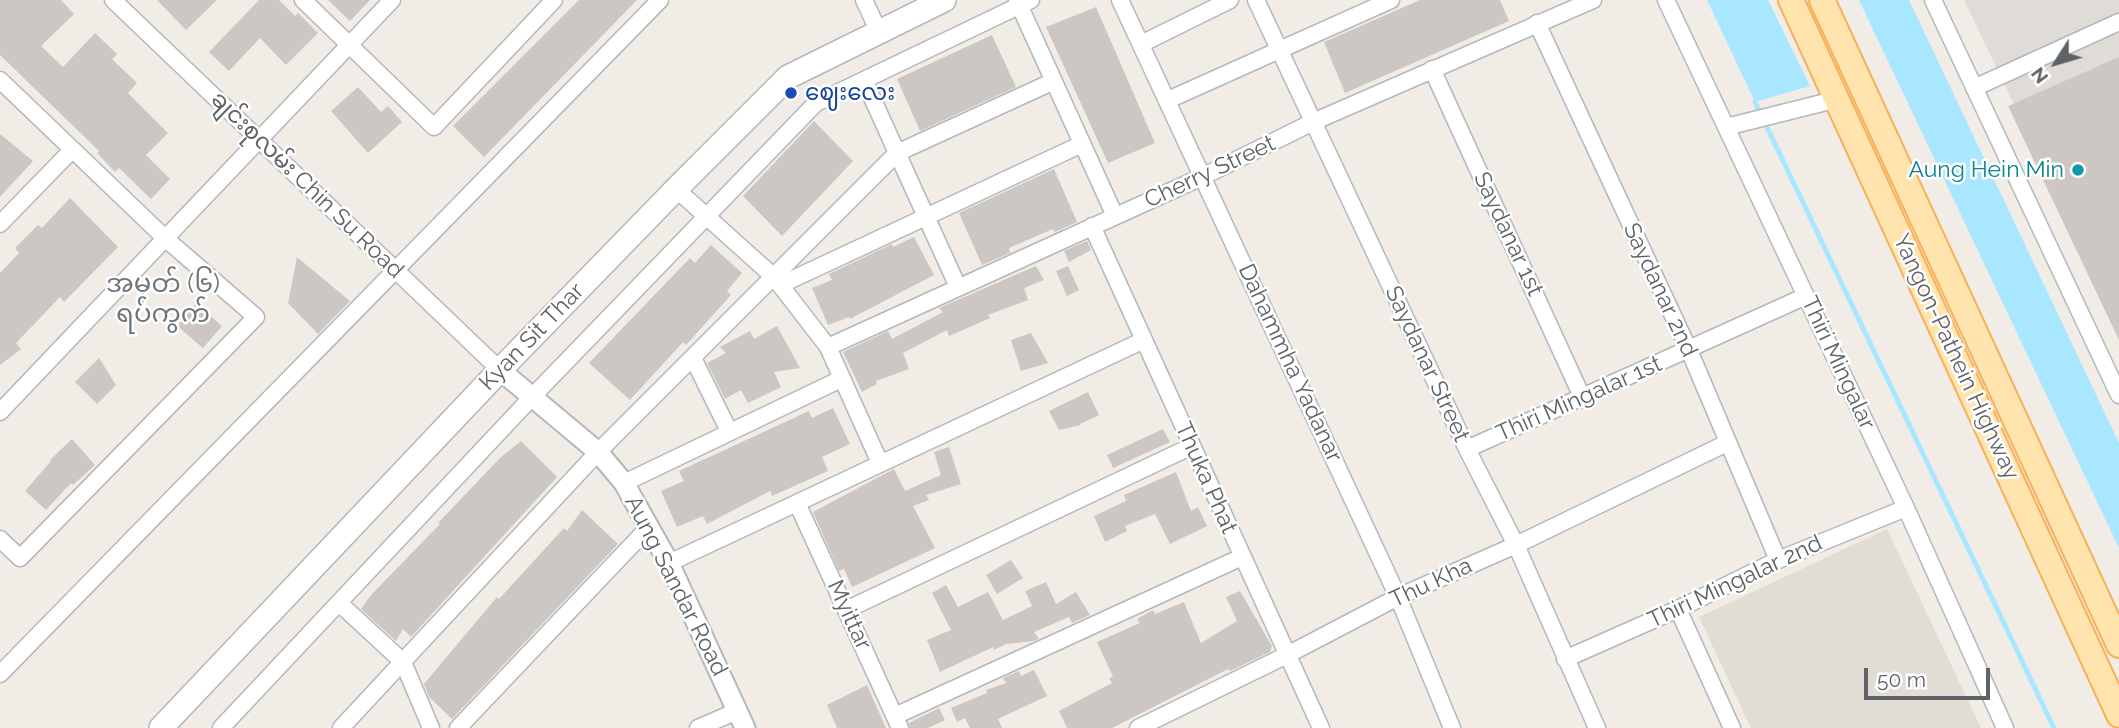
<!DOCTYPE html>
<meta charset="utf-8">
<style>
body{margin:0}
#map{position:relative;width:2119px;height:728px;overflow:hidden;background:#f1ece6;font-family:Raleway,sans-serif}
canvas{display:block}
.north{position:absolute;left:2021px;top:28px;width:70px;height:70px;-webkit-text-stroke:5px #fff;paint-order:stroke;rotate:233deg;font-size:19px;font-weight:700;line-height:28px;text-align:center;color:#5e6367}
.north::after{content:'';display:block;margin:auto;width:24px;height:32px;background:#5e6367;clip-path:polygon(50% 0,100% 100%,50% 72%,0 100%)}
.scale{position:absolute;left:1864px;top:668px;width:126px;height:32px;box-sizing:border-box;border:4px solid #5e6367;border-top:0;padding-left:9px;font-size:21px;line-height:24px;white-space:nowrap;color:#5e6367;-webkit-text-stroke:5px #fff;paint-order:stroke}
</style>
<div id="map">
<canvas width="2119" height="728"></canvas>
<div class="north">N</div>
<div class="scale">50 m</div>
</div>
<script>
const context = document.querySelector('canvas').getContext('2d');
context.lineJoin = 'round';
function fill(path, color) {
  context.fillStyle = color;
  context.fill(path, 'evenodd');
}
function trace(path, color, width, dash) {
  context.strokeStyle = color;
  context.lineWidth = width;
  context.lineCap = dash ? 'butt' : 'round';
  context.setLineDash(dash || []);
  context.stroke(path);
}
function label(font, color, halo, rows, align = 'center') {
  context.font = font + ' Raleway,"Noto Sans Myanmar",sans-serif';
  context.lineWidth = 5;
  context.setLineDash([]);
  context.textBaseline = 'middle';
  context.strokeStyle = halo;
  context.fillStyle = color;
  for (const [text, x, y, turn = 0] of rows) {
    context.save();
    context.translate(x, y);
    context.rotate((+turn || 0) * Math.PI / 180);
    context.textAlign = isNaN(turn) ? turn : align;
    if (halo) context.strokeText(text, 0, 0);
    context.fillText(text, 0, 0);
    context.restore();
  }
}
fill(new Path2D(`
 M 1964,0 L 2119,0 L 2119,323 Z`), '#dfdcd8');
fill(new Path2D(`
 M 1887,529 L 1981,728 L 1751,728 L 1699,617 Z`), '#e1dcd4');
fill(new Path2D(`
 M 1707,0 L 1768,0 L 1810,86 L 1755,102 Z
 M 1859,0 L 1909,0 L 2119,443 L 2119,548 Z`), '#a8e7ff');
trace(new Path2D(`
 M 1755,102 L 2054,728`), '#a8e7ff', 5);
fill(new Path2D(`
 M 0,0 L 61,0 L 74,14 L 41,46 L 63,67 L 95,33 L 117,54 L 112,59 L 137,83 L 128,93 L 168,133 L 146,155 L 170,179 L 151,199 L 119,168 L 115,172 L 97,153 L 99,151 L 0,55 Z
 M 157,0 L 217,0 L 186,30 Z
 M 259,0 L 279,0 L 295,16 L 298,13 L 318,33 L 286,65 L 260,38 L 229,71 L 209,52 Z
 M 328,0 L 370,0 L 350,21 Z
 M 579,0 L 637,0 L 484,157 L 453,126 Z
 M 1420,0 L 1500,0 L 1509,21 L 1345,93 L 1324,42 Z
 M 1096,7 L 1155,143 L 1108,163 L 1046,27 Z
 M 992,35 L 1016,87 L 920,131 L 897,79 Z
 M 2119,57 L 2119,340 L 2008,106 Z
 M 358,87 L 381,112 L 388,106 L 402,122 L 368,153 L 331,111 Z
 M 814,121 L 853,161 L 782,236 L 743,196 Z
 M 0,134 L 33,161 L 0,197 Z
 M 1054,169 L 1077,222 L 1055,232 L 1053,229 L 1009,248 L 1010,253 L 982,265 L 959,213 Z
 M 70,198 L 118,247 L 64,302 L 60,297 L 16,343 L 21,349 L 0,365 L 0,273 L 19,253 L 15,248 L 38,225 L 42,228 Z
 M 914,237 L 934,275 L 850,319 L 849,317 L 828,325 L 812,288 L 832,280 L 829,274 L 892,244 L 893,247 Z
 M 1087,241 L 1091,250 L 1069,262 L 1064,251 Z
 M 711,245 L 742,273 L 727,291 L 731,295 L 686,345 L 683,342 L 630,400 L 589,363 L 690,258 L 695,263 Z
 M 297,257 L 350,301 L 318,334 L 288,303 Z
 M 1036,266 L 1044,280 L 1024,288 L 1028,300 L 988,315 L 990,318 L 949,336 L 947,330 L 903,353 L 909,369 L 876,381 L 877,384 L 862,392 L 843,352 L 888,331 L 892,339 L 943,312 L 939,308 Z
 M 1068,266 L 1079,290 L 1067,296 L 1056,271 Z
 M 196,303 L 222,326 L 203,348 L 177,326 Z
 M 777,326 L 800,368 L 774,372 L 781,387 L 748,403 L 741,390 L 725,399 L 707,363 L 726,353 L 720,347 L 750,331 L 754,339 Z
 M 1031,333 L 1048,363 L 1021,371 L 1011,340 Z
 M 99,358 L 116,385 L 97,404 L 75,382 Z
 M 1088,392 L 1099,415 L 1080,424 L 1081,425 L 1059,430 L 1049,411 Z
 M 833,408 L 850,444 L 822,457 L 828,471 L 772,496 L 770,491 L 707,524 L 703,516 L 677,527 L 661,491 L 684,481 L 679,471 L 809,411 L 812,418 Z
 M 1163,429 L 1170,442 L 1113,468 L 1107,455 Z
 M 72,439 L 95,465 L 73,485 L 71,483 L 46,510 L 25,491 L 51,461 L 50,460 Z
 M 521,441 L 557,477 L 411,637 L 403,629 L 396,641 L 361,609 L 372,594 L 440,524 L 438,523 L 501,457 Z
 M 949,447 L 961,484 L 926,495 L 929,500 L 913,506 L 935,548 L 852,587 L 844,569 L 839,571 L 813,512 L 894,469 L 905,491 L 941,475 L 934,452 Z
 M 1176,472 L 1191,511 L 1198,507 L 1207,526 L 1170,544 L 1155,514 L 1125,526 L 1127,531 L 1105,542 L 1094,516 L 1126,501 L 1124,495 Z
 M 582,510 L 618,544 L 452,719 L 429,697 L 424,684 L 497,597 L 499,599 L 564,528 L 567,531 Z
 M 1011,560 L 1023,578 L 997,594 L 986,575 Z
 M 1046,582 L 1056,604 L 1076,592 L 1090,615 L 1072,623 L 1069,617 L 1034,632 L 1039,639 L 1033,641 L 1006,644 L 994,650 L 993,647 L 940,672 L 927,640 L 951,630 L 932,593 L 946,585 L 958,607 L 988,592 L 1003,620 L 1032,606 L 1025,591 Z
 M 1240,591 L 1272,646 L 1270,652 L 1230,671 L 1228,669 L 1112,728 L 1067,728 L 1059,711 L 1112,683 L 1109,678 L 1113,677 L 1097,642 L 1140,623 L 1137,619 L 1153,610 L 1155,614 L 1184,602 L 1201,643 L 1237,621 L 1226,597 Z
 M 1034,670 L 1047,696 L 998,719 L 1002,728 L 970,728 L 965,718 L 957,722 L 951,708 L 987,693 L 986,690 L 1006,683 L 1003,678 L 1019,671 L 1021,676 Z
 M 867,685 L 886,728 L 837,728 L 827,705 Z
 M 939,708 L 945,720 L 928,728 L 910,728 L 909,723 Z`), '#ccc7c2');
const minor = new Path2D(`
 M 113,0 L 500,370
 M 303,0 L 434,127 L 554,0
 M 864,0 L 879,32
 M 1017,0 L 1115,216
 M 1120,0 L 1398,597 L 1452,728
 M 1256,0 L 1467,449 L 1516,545 L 1597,728
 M 1666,0 L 1906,508 L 2005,728
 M 1933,0 L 2119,395
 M 1537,23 L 1689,350 L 1778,560
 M 1141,44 L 1230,0
 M 1432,69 L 1583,399
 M 0,80 L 166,239 L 256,317 L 20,558 L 0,539
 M 864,80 L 958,287
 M 1974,88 L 2119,22
 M 1168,100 L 1391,0
 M 1726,127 L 1838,99
 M 676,189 L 774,277 L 828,347 L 880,463
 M 0,224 L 72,150
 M 1092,226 L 1321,728
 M 780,285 L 1082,144
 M 828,347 L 1204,176 L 1313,122 L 1593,0
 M 693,358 L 729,431
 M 0,412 L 392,0
 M 1467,449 L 1806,296
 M 624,483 L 841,379
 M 797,503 L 900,728
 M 669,563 L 1144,340
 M 339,603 L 403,662 L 431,728
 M 1678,609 L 1732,728
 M 846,610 L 1192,446
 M 1565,659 L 1678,609 L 1778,560 L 1906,508
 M 0,674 L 660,0
 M 895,716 L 1242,557
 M 221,728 L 532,397 L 816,103 L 1031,0
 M 341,728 L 598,452 L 897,153 L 1054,81
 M 458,728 L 649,527
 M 698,728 L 737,711
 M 1138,728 L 1289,654 L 1398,597 L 1516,545 L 1727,443`);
const tertiary = new Path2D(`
 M 500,370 L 598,452 L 624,483 L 669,563 L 745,728`);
const secondary = new Path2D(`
 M 161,728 L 500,370 L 676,189 L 788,77 L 944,0`);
const primary = new Path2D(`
 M 1791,0 L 2119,715
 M 1822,0 L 2119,645`);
trace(minor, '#b3b8bb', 19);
trace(tertiary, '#b3b8bb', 23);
trace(secondary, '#b2b7bb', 26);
trace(primary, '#f8b058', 28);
trace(minor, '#fff', 16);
trace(tertiary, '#fff', 19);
trace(secondary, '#fff', 23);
trace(primary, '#ffe4ad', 24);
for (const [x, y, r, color] of [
 [791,93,7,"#1a4fb4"],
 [2078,170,7,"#0f9aa8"]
]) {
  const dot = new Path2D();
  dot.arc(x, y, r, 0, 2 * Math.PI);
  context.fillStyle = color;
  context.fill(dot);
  trace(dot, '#fff', 2.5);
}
label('23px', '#164399', '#fff', [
 ["ဈေးလေး",805,93]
], 'left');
label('23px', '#0d838f', '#fff', [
 ["Aung Hein Min",2064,170]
], 'right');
label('23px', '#5e6367', '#fff', [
 ["Cherry Street",1210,172,-25],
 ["ချင်းစုလမ်း Chin Su Road",307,185,44],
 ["Saydanar 1st",1508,234,65],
 ["Saydanar 2nd",1660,290,65],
 ["Kyan Sit Thar",532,337,-46],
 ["Yangon-Pathein Highway",1956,357,65],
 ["Dahammha Yadanar",1290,363,65],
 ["Thiri Mingalar",1838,363,65],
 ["Saydanar Street",1427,364,65],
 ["Thiri Mingalar 1st",1579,399,-24],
 ["Thuka Phat",1206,478,66],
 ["Thiri Mingalar 2nd",1735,582,-25],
 ["Thu Kha",1431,583,-25],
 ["Aung Sandar Road",676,586,63],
 ["Myittar",849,615,65]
]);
label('26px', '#6e7679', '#fff', [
 ["အမှတ် (၆)",163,284],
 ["ရပ်ကွက်",163,314]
]);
</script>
